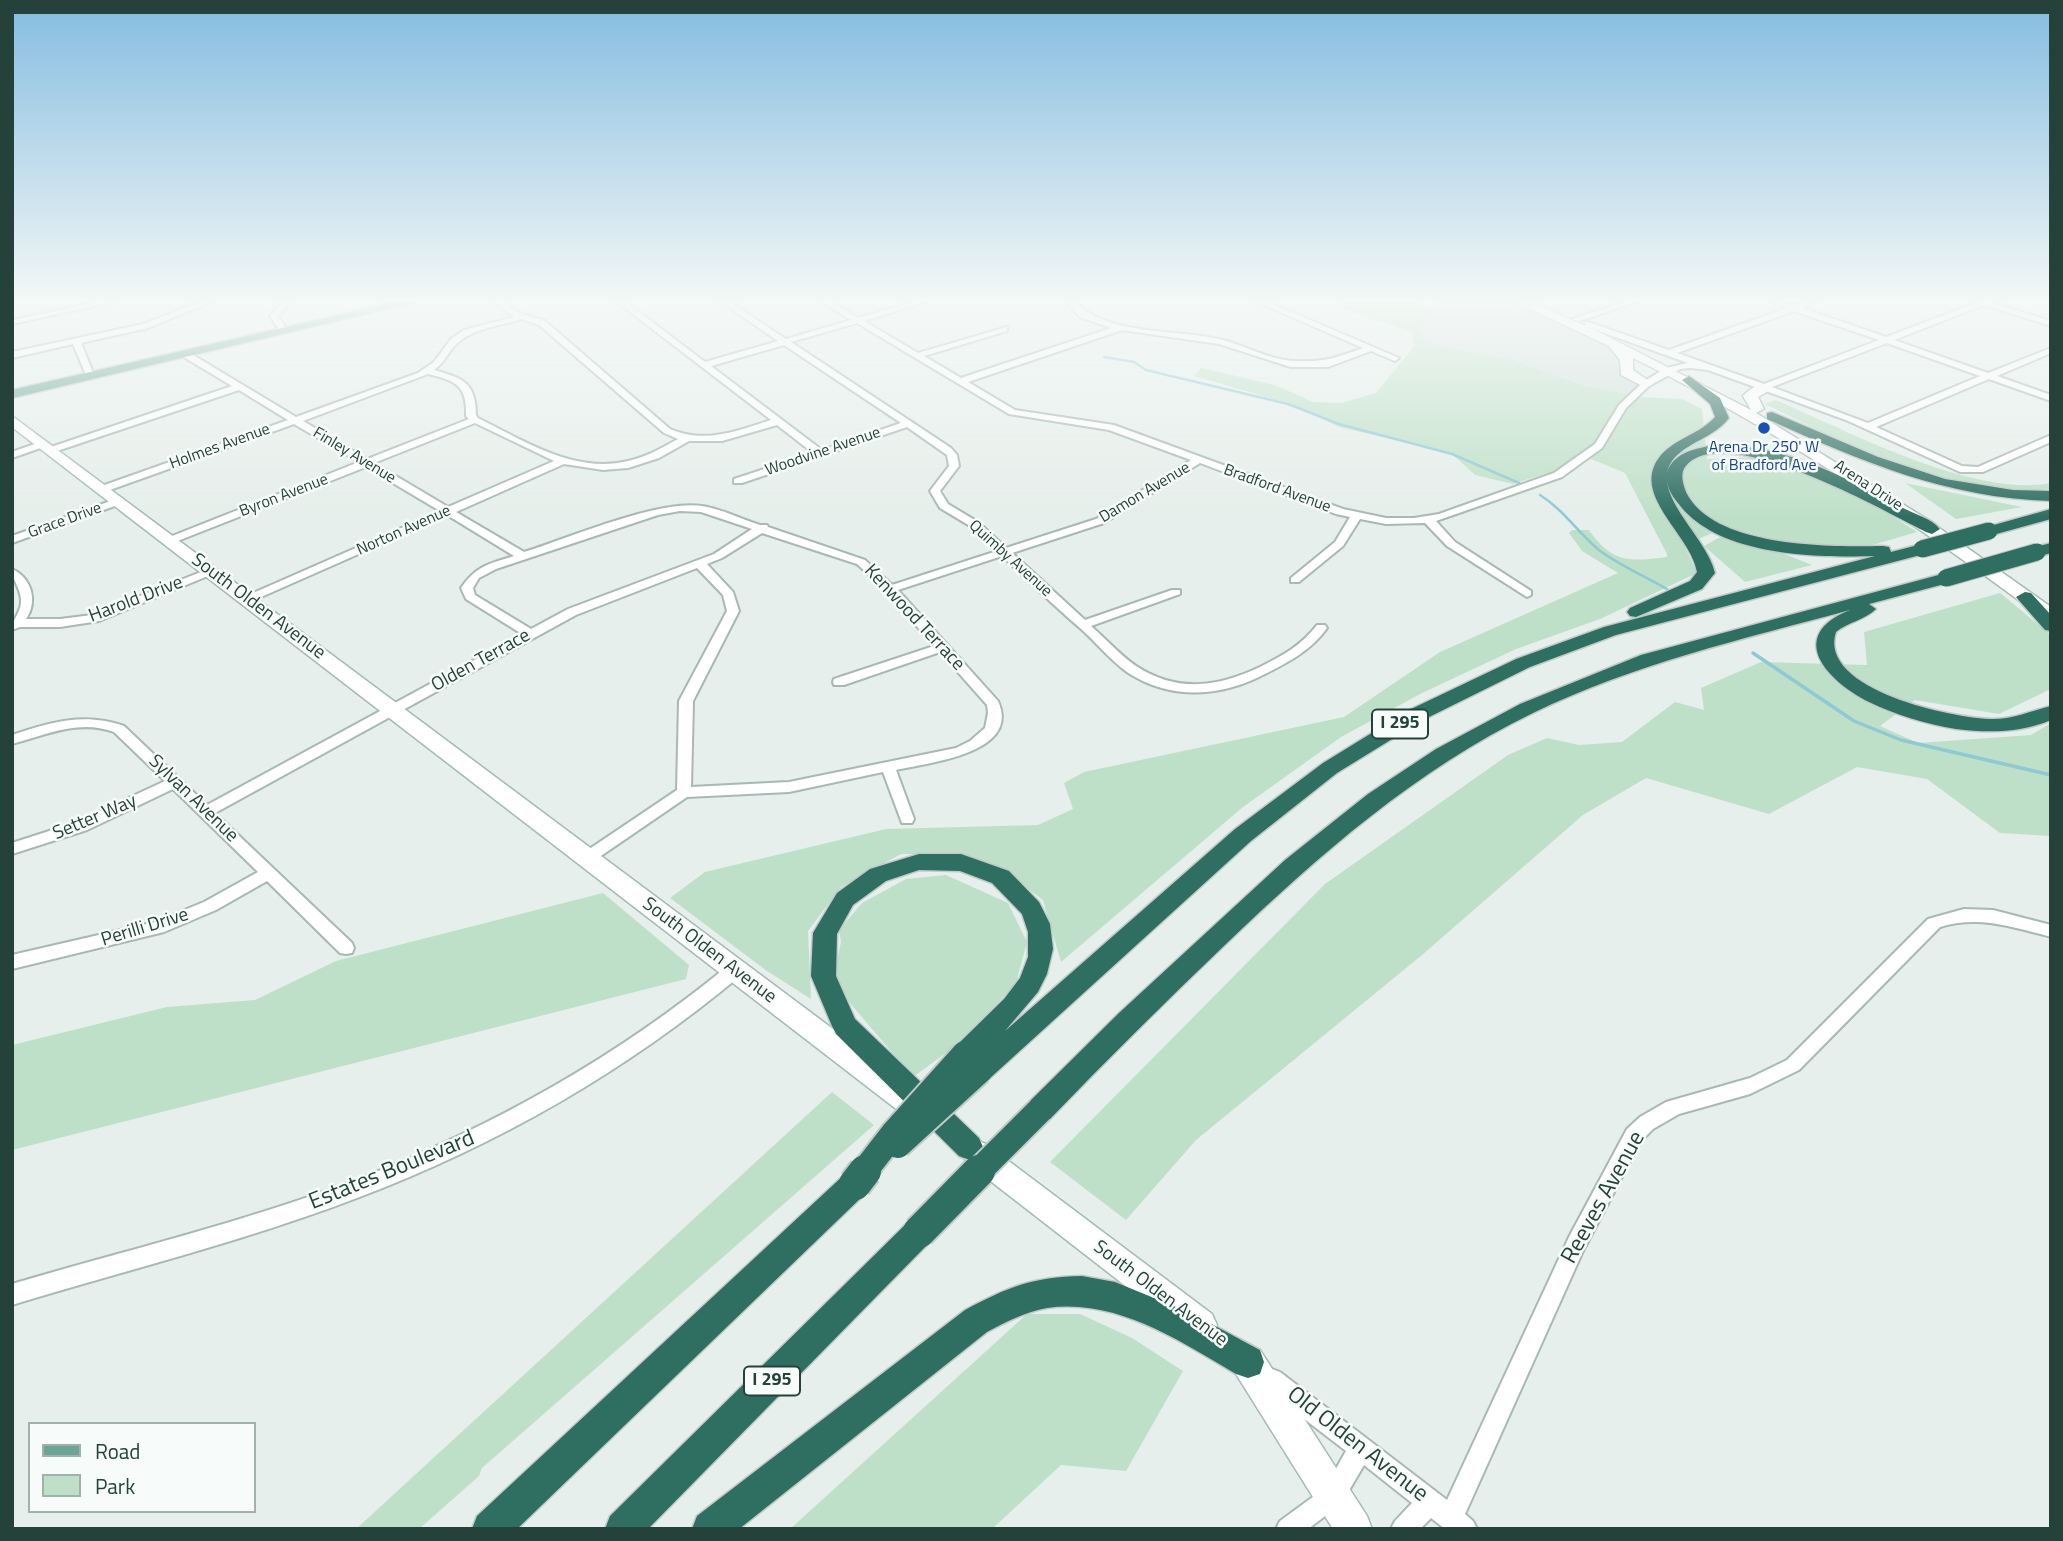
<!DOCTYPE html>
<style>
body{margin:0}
#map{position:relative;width:2063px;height:1541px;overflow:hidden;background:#e6efeb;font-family:"Titillium Web",sans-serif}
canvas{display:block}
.frame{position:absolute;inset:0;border:14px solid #24423a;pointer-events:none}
.legend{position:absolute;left:28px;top:1422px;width:228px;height:91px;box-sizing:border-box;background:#f7fbf9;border:2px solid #a3b1ad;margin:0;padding:9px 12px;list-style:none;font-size:21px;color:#24423a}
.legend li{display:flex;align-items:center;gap:14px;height:35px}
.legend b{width:35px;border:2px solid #a3b1ad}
</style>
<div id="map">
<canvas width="2063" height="1541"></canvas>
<div class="frame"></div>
<ul class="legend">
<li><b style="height:9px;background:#6aa596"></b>Road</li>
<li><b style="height:19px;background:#bfe0c8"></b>Park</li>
</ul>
</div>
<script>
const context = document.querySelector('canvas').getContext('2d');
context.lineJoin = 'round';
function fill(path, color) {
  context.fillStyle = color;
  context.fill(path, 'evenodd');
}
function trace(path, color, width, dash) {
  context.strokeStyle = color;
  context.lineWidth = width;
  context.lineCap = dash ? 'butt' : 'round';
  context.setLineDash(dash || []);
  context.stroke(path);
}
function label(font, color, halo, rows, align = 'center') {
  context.font = font + ' "Titillium Web",sans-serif';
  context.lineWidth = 5;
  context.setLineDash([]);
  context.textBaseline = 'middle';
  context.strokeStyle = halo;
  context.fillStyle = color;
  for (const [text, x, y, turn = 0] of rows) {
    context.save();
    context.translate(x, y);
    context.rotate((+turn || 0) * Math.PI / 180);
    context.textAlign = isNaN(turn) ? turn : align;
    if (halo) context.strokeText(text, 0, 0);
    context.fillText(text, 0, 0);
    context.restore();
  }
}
fill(new Path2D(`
 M 1438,302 L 1512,302 L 1572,326 L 1614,348 L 1639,384 L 1629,394 L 1586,386 L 1510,359 L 1434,345 L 1421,339 L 1420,324 Z`), '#d4dfda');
fill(new Path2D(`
 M 1343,302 L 1412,302 L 1432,310 L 1420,324 L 1422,339 L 1434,345 L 1510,359 L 1586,386 L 1644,397 L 1682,399 L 1702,409 L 1707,459 L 1758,457 L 1826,479 L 1875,505 L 1917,532 L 1869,546 L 1791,544 L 1727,527 L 1684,545 L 1697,573 L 1600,619 L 1516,649 L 1420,694 L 1341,737 L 1243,807 L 1061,962 L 1043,900 L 1002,869 L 943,854 L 901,854 L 841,887 L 808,931 L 811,999 L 767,971 L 670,898 L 705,872 L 886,829 L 1038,825 L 1073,809 L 1064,783 L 1084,772 L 1344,717 L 1440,652 L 1618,573 L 1582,551 L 1569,533 L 1572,530 L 1589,530 C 1612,563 1629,562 1667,557 L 1667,554 L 1625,473 L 1591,459 L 1513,484 L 1475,475 L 1451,453 L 1339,427 L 1291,404 L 1194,376 L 1201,368 L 1275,385 L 1313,402 L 1341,403 L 1376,393 L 1415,345 L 1411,332 L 1341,308 Z
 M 1776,400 C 1848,431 1973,498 2051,483 L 2051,489 C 1944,499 1857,449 1765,404 Z
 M 1905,483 L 2022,507 L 1956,519 Z
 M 1722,536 L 1777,551 L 1812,565 L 1745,582 L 1704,546 Z
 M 2000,593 L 2051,635 L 2051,689 L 1999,714 L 1915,700 L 1880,726 L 1918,743 L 2031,735 L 2051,723 L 2051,836 L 2000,833 L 1927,779 L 1857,767 L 1769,814 L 1646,778 L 1583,815 L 1422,955 L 1196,1140 L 1126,1220 L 1050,1162 L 1325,884 L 1508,755 L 1547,738 L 1579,745 L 1622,742 L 1675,702 L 1704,710 L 1701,688 L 1761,662 L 1867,665 L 1864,632 Z
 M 946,875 L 1008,903 L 1027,942 L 1016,983 L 965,1039 L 913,1077 L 832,982 L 841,942 L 839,930 L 862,903 L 906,879 Z
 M 603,893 L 689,965 L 686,979 L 12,1150 L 12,1045 L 167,1007 L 255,1000 L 336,961 Z
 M 832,1092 L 874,1125 L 482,1468 L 479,1476 L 419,1529 L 356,1529 Z
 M 1027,1314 L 1080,1314 L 1132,1338 L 1183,1371 L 1126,1471 L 1061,1465 L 992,1529 L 790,1529 Z`), '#bfe0c8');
trace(new Path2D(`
 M 1104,357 L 1134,362 L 1146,370 L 1288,404 L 1339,424 L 1452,454 L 1519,483
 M 1540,495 C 1564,510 1577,532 1599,550 C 1620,566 1647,577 1670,591`), '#8ec9d4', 2.5);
trace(new Path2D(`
 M 1753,653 L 1854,721 L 1901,740 L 2051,775`), '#8ec9d4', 3.5);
const street = new Path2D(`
 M 98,302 L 114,302 L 12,324 L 12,320 Z
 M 200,302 L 211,302 L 148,328 L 81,343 L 94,375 L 93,377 L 86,375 L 73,344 L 12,358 L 12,352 L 143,324 Z
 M 283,302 L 291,302 L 278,316 L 288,331 L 284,333 L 281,333 L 270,316 Z
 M 494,302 L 503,302 L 517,312 L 545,321 L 670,429 C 705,444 737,431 771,420 L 617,302 L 626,302 L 705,362 L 778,341 L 721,302 L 730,302 L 786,339 L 851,320 L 822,302 L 832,302 L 858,318 L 913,302 L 926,302 L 864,321 L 918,353 L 1007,327 L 1007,331 L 924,356 L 961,378 L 1111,328 L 1080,317 L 1066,302 L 1075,302 C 1110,337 1177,328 1223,340 C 1246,346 1272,361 1296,361 C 1325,362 1336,358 1363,348 L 1257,302 L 1268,302 L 1399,358 L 1395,361 L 1371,351 L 1328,367 L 1291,367 L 1219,344 L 1122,330 L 968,382 L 1015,410 L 1114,425 L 1343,509 L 1386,518 L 1414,518 L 1439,514 L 1554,473 L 1595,444 L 1619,405 L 1643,382 L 1666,368 L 1688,363 L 1585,326 L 1585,322 L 1588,322 L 1669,350 L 1787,308 L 1773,302 C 1781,302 1790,306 1797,304 C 1803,303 1808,302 1815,302 L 1802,308 L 1886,337 L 1978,302 L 1990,302 L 2051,321 L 2051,326 L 1984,305 L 1894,340 L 1988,373 L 2051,348 L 2051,353 L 1997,376 L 2051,395 L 2051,401 L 1989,379 L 1876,427 L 1962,466 L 1978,467 L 2051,435 L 2051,442 L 1983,472 L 1960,472 L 1846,420 L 1708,370 L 1690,368 L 1680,369 L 1649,386 L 1626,408 L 1602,448 L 1562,477 L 1436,521 L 1455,542 L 1531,591 L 1531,595 L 1527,597 L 1447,546 L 1425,523 L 1386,524 L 1360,519 L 1343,546 L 1299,582 L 1291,582 L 1291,578 L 1335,542 L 1350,517 L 1336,514 L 1200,463 L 1104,523 L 1012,553 L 1085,620 L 1172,590 L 1180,590 L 1180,594 L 1091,626 C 1106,639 1120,655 1136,666 C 1177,693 1218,687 1260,667 C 1282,656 1302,645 1317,625 L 1325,625 L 1327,628 C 1310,652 1285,664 1259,677 C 1215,698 1168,699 1127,672 C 1110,660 1096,642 1080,628 C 1054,606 1028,580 1002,556 L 898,590 L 998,701 C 1022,754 926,763 896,770 L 914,819 L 912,823 L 902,823 L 883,772 L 789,792 L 687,797 L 592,862 L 582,862 L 579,858 L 582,854 L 677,790 L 679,701 L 727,611 L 723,595 L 697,568 L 576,615 L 215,813 L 352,943 L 354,948 L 352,953 L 346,954 L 340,953 L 267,881 L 216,910 L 164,932 L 12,969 L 12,955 L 155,922 L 204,902 L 258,872 L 173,789 L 87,830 L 12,854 L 12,843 L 77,822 L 165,781 L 114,732 C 79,719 46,735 12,744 L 12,735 C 50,722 85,712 124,726 L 207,805 L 522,634 L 466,599 L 461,588 C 477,565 489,564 514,556 L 447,515 L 252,601 L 244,601 L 244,597 L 440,511 L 366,467 L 175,542 L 167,542 L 167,538 L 359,462 L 294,424 L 107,491 L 99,491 L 99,487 L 288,420 L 239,390 L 54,452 L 48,452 L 48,448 L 232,386 L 182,356 L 182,352 L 188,352 L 296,417 L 418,373 L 434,362 L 451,339 L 464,330 L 514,317 ZM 1794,311 L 1879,340 L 1764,384 L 1677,353 ZM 522,319 L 539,325 L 664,433 L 678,439 C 662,448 646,457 628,461 C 575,474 524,441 478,418 L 476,415 C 476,383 463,378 434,370 C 445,363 449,349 460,341 C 476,328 502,325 522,319 ZM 857,323 L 1009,414 L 1109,430 L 1191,460 L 1096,519 L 1006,548 L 978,522 L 948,504 L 940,491 L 959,466 L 957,455 L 951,448 L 791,342 ZM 1887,343 L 1980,376 L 1868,423 L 1772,387 ZM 784,345 L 901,423 L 822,450 L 711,366 ZM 428,374 C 456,381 467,385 466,416 L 469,419 L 367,459 L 303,421 ZM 475,423 L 554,461 L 448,507 L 374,463 ZM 777,425 L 813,453 L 734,479 L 734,483 L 742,483 L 907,427 L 947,455 L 949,466 L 930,491 L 940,508 L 970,526 L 997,551 L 892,585 L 865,560 L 768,527 L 767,525 L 760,525 C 741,519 722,509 702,506 C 659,499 569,538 524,552 L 456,512 L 564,464 L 603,470 L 628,468 L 659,458 L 689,441 L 722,441 ZM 680,511 L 701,512 L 752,529 L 714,554 L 568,609 L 531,629 L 475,595 L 473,588 L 479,578 L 496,569 L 658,515 ZM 762,533 L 857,564 L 886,591 L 934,646 L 834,679 L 833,682 L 834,685 L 844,685 L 940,652 L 987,705 L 988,713 L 985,728 L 970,741 L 956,748 L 789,782 L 691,787 L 693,701 L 739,611 L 733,592 L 707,564 L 722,558 Z
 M 1624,302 L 1637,302 L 1579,321 L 1572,319 Z
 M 43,441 L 46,442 L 46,446 L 12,458 L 12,452 Z
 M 119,498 L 124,501 L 123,503 L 12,543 L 12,536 Z
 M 211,568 L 217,571 L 215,573 L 99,621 L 60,627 L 20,627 L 12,630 C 12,619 20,614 21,603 C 22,589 12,581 12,569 C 32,578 38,602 26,619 L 60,619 L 92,615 Z
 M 1964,909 L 1993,910 L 2051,925 L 2051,937 C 2014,927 1977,915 1940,927 L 1799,1070 L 1750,1094 L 1679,1114 L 1653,1129 L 1641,1141 L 1583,1251 L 1465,1514 L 1473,1521 L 1477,1529 L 1445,1529 L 1431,1518 L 1420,1529 L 1391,1529 L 1395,1521 L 1412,1503 L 1364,1465 L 1341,1504 L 1308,1529 L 1276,1529 L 1280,1521 L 1325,1488 L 1346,1451 L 1264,1388 L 1261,1380 L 1264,1372 L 1272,1369 L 1280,1372 L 1447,1500 L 1569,1237 L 1627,1129 L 1640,1117 L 1666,1102 L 1750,1078 L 1787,1060 L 1928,919 Z
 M 735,963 L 741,965 L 743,970 L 741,975 C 625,1072 499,1144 357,1198 C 245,1241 127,1270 12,1305 L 12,1284 C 127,1250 245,1222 358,1179 C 493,1127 617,1057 729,965 Z`);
const secondary = new Path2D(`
 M 1515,302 L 1531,302 L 1597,331 L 1751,410 L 1743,396 C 1749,389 1761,382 1770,384 L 1770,390 L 1758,397 L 1764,409 L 1756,413 L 1925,518 L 2051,607 L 2051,615 L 2039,615 C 1910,520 1777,429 1633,358 L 1633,370 L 1653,384 L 1646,388 L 1621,375 L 1620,360 L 1609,346 Z
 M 12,416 L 924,1097 L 928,1106 L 924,1115 L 914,1118 L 904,1115 L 12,427 Z
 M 976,1140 L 986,1144 L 1212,1314 L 1217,1325 L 1212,1336 L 1201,1341 L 1190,1336 L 966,1162 L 962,1153 L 966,1144 Z
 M 1240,1339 L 1260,1350 L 1367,1516 L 1372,1529 L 1333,1529 L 1236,1374 L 1229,1366 L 1224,1355 L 1229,1344 Z`);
const primary = new Path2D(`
 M 395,302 L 417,302 L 12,398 L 12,390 Z`);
const highway = new Path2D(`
 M 1689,376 L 1720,398 L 1729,418 C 1714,438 1686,442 1672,461 C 1649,493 1708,538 1715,573 L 1702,589 L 1636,617 L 1630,616 L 1627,612 L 1630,608 L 1690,581 L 1697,572 C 1691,534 1628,494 1661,455 C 1676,438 1700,434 1715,417 L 1710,404 L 1682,380 Z
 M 1772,412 L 1878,457 L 1945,479 L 2013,490 L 2051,491 L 2051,501 C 1946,498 1861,461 1767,419 L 1767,413 Z
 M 1710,446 C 1778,441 1845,477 1903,508 C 1915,514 1932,519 1940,529 L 1932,534 L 1926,532 C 1886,512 1722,418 1685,467 C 1680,474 1683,484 1686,492 C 1713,548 1831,547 1883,546 L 1889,547 L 1891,552 L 1922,544 L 1930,549 L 1928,553 L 1616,635 L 1530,667 L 1423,720 L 1337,773 L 1251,841 L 989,1079 L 979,1083 L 969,1079 L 966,1071 L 969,1064 L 956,1062 L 952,1054 L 956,1046 L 1004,999 L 1020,978 L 1028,957 L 1028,932 L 1022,914 L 992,883 L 960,871 L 919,870 L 886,881 L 853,905 L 837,934 L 836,976 L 855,1019 L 979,1138 L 983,1147 L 979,1156 L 969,1160 L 959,1156 L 836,1034 L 832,1026 L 811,976 L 813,933 L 837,893 L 870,869 L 919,854 L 961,854 L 1009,871 L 1039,902 L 1050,924 L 1053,949 L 1047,974 L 1038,992 L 1005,1031 L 1235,829 L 1323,763 L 1409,710 L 1516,659 L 1604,627 L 1875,556 C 1815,558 1717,556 1678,503 C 1671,495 1665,484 1667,473 C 1672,454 1693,449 1710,446 Z
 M 2051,509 L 2051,519 L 1989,536 L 1981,531 L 1983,528 Z
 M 2051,543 L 2051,553 L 2037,557 L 2029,552 L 2031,548 Z
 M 1946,573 L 1955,578 L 1952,582 L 1869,604 L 1876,609 C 1865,620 1848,622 1836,632 C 1817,690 1955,719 1993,719 C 2014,719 2030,711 2051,706 L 2051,720 C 2020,733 1989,733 1956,729 C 1926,724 1896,715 1869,702 C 1827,681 1785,636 1850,610 C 1743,639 1634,664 1533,713 C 1416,770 1320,854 1226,944 C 1166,1001 1108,1059 1050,1119 L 1040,1122 L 1030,1119 L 1026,1110 L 1030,1101 L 1119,1013 L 1285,860 L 1368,794 L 1436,749 L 1520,704 L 1641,655 Z
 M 2025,592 L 2031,593 L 2051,615 L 2051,631 L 2045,630 L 2016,597 Z
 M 855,1170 L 865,1174 L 870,1184 L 865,1194 L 517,1529 L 472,1529 L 477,1516 L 845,1174 Z
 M 919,1217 L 930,1222 L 934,1232 L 930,1242 L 648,1529 L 605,1529 L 610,1516 L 908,1222 Z
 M 1082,1276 L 1115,1282 L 1193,1314 L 1260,1350 L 1264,1362 L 1260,1374 L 1248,1378 L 1236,1374 C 1180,1341 1116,1298 1047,1308 C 1025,1312 1006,1322 987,1332 L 739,1529 L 692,1529 L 697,1516 L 965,1310 C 1008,1287 1032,1277 1082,1276 Z`);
trace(street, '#a8b8b2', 4);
trace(secondary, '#a4bbb3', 3);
trace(primary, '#c2cac8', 3);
trace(highway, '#c2cac8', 3);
fill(street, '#fff');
fill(secondary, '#fff');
fill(primary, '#6aa596');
fill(highway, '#2f6f62');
const highwayBridgeFar2 = new Path2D(`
 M 1922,549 L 1989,531
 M 1946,578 L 2037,552`);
const highwayBridgeFar1 = new Path2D(`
 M 898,1145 L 979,1071
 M 863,1173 L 894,1133 L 965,1054
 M 977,1173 L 1040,1110`);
const highwayBridge = new Path2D(`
 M 855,1184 L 865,1171
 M 919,1232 L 979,1171`);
trace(highwayBridgeFar2, '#c2cac8', 19, []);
trace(highwayBridgeFar1, '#c2cac8', 30, []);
trace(highwayBridge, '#c2cac8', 36, []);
trace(highwayBridgeFar2, '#2f6f62', 17);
trace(highwayBridgeFar1, '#2f6f62', 26);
trace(highwayBridge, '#2f6f62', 32);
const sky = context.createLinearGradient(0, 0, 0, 518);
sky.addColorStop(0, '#84bce0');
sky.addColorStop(0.58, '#f4f8f6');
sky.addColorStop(1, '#f4f8f600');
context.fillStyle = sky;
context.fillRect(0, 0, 2063, 518);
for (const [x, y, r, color] of [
 [1764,428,7,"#1a4fb4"]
]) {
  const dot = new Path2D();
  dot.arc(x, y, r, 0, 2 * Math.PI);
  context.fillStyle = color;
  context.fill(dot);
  trace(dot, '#f7fbf9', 2.5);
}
label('16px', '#24423a', '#f7fbf9', [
 ["Holmes Avenue",220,447,-20],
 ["Woodvine Avenue",823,452,-19],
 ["Finley Avenue",354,456,31],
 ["Arena Drive",1868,486,33],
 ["Bradford Avenue",1277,489,20],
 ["Damon Avenue",1145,493,-31],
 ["Byron Avenue",284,496,-21],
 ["Grace Drive",65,521,-20],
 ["Norton Avenue",404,531,-24],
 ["Quimby Avenue",1010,559,42]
]);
label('16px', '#164399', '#f7fbf9', [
 ["Arena Dr 250' W",1764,448],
 ["of Bradford Ave",1764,466]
]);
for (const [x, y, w] of [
 [1400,724,56],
 [772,1381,56]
]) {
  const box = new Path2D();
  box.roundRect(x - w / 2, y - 14.5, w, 29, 5);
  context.fillStyle = '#f7fbf9';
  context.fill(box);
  trace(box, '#24423a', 2);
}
label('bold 18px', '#24423a', null, [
 ["I 295",1400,724],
 ["I 295",772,1381]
]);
label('19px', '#24423a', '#f7fbf9', [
 ["Harold Drive",136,600,-21],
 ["South Olden Avenue",258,607,37],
 ["Kenwood Terrace",914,618,47],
 ["Olden Terrace",481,661,-29],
 ["Sylvan Avenue",193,799,44],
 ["Setter Way",95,818,-23],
 ["Perilli Drive",145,928,-17],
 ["South Olden Avenue",709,951,37],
 ["South Olden Avenue",1160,1294,37]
]);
label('23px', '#24423a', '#f7fbf9', [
 ["Estates Boulevard",392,1171,-22],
 ["Reeves Avenue",1604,1198,-61],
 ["Old Olden Avenue",1357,1445,38]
]);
</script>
